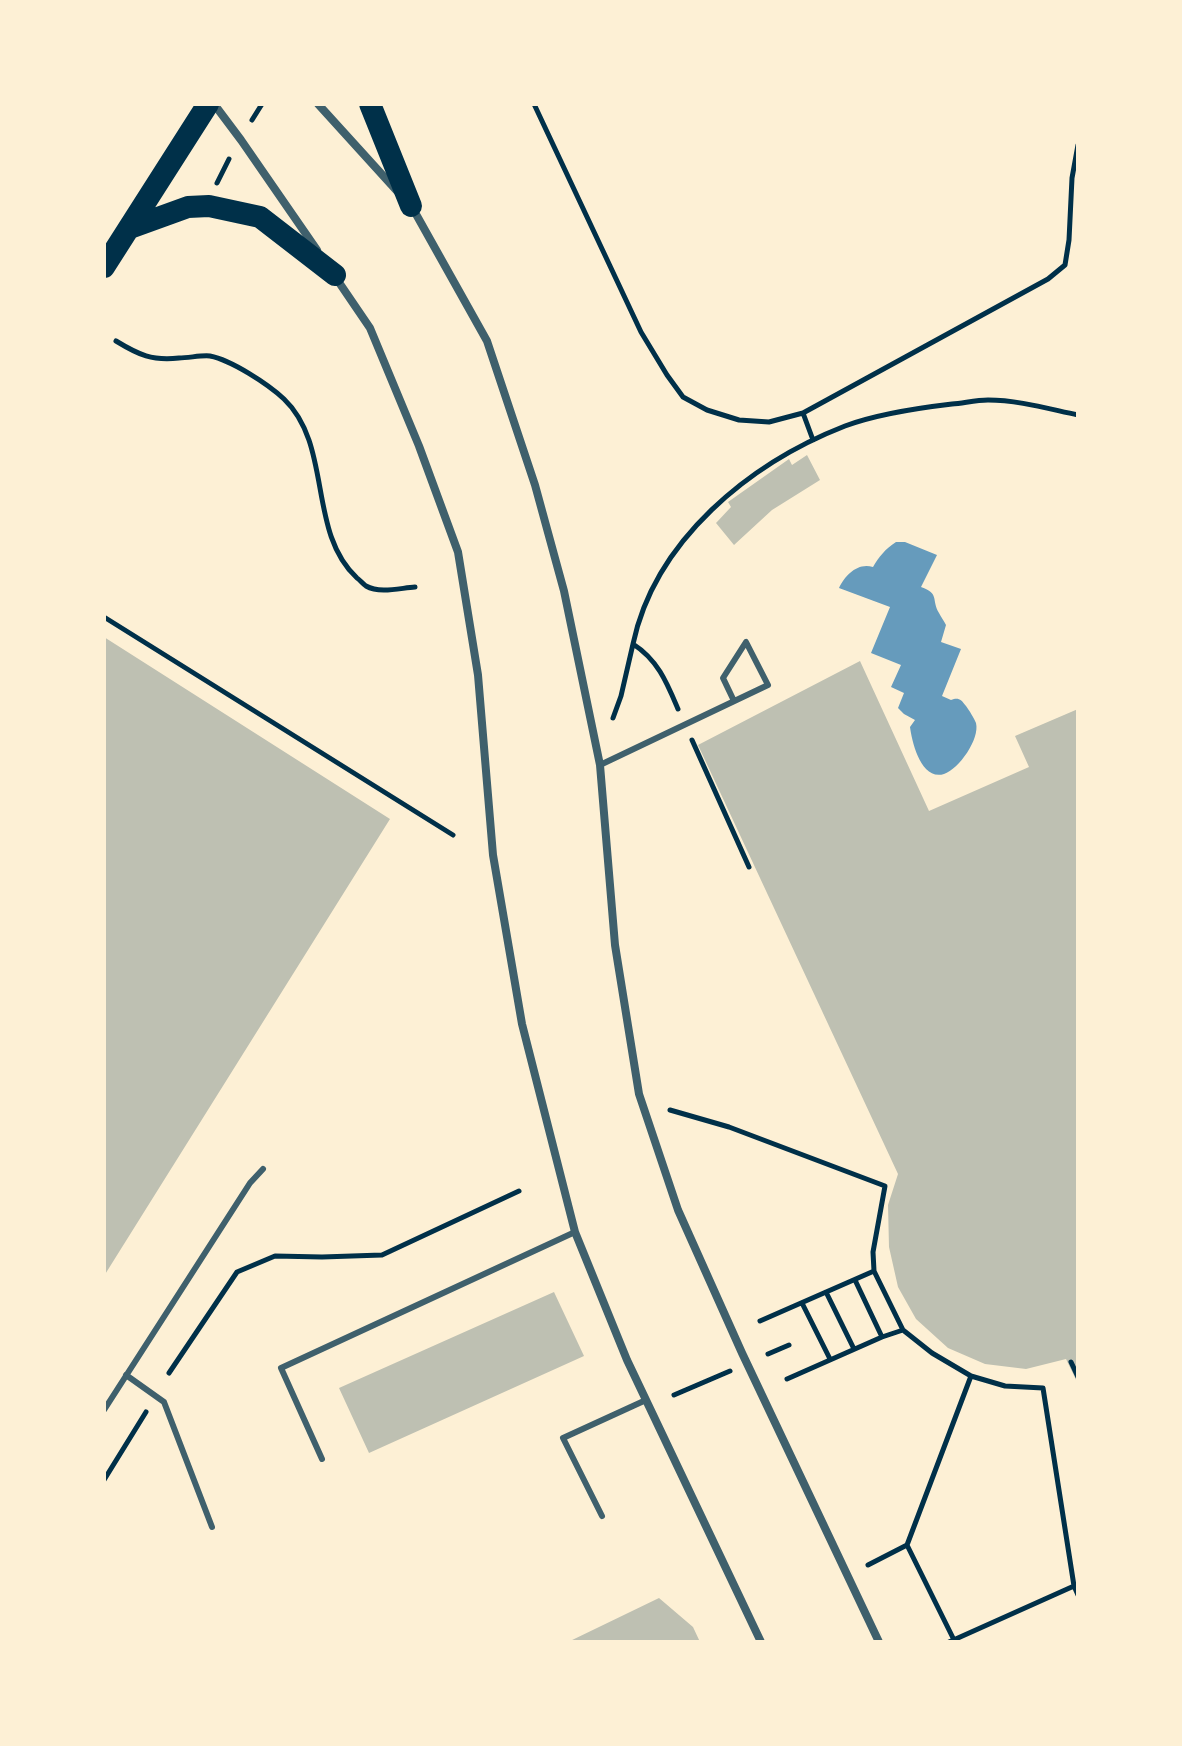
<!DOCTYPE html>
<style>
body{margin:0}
#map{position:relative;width:1182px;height:1746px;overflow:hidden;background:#fdf0d5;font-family:Spectral,serif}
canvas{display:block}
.frame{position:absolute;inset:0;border:106px solid #fdf0d5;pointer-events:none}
</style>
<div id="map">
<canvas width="1182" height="1746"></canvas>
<div class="frame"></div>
</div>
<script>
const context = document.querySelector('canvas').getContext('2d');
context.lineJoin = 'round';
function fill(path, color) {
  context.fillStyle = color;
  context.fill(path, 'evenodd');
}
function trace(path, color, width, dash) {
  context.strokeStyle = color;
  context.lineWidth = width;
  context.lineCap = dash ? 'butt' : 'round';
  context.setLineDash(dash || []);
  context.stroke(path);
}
fill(new Path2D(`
 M 896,542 L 905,542 L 937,555 L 921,587 C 940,594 931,599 939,613 C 941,617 944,621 946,625 L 941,642 L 961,649 L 942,696 L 951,700 C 958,697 961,699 966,706 C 969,710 974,718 976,723 C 980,739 959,769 944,774 C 921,781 912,742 910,727 L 915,720 L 904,714 L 898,708 L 904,693 L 891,687 L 901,665 L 871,653 L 890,607 L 839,588 C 845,575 858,562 873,567 C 879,557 885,549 896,542 Z`), '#669bbc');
fill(new Path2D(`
 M 807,455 L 820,480 L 772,510 L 734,545 L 716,523 L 731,507 L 728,502 L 789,459 L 792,465 Z
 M 104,637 L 390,819 L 104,1276 Z
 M 860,661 L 929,811 L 1029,767 L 1015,736 L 1078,709 L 1078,1384 L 1066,1359 L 1026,1369 L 985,1364 L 948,1348 L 916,1319 L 898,1287 L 889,1247 L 888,1205 L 898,1174 L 698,745 Z
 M 554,1292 L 584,1356 L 369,1453 L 339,1388 Z
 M 659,1598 L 693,1627 L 700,1642 L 568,1642 Z`), '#bec0b2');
trace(new Path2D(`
 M 534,104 L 641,332 L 667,375 L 683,397 L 707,410 L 739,420 L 769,422 L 803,413 L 1048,279 L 1065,265 L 1069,240 L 1072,178 L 1078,145
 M 252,120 L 262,104
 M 217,183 L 229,159
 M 116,341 C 139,355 152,361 179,358 C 189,358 201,355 210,356 C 231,360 268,384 284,399 C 333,446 307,532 357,578 C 360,580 363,584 366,586 C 380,594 400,588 415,587
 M 803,413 L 813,440
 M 104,617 L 453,835
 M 678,709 C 667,683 658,660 633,644 C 655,540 750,463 845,426 C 877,414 918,408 952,404 C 964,403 976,400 988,400 C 1018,400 1049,409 1078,415
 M 613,718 L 621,696 L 633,644
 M 692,740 L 749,867
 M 670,1110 L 729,1127 L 885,1186 L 873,1252 L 874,1271 L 760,1321
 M 874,1271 L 903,1330
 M 826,1292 L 854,1349
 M 802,1303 L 830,1359
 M 882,1337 L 903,1330 L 932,1353 L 971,1376
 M 768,1354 L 789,1345
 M 1071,1362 L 1078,1377
 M 169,1373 L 237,1272 L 275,1256 L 322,1257 L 382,1255 L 519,1191
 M 787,1379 L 882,1337 L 855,1280
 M 674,1395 L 730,1371
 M 104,1480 L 146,1412
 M 907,1545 L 971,1376 L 1005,1386 L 1043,1388 L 1074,1586
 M 868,1565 L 907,1545 L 955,1642
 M 949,1642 L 1074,1586 L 1078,1595`), '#003049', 5);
trace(new Path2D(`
 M 600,765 L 768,685 L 746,642 L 723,678 L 734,701
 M 126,1375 L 164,1402 L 212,1527
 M 104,1410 L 250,1183 L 263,1169
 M 322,1459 L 281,1368 L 575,1232
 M 602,1516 L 563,1438 L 646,1400`), '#3f606c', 6);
trace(new Path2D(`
 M 214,104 L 241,140 L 317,250
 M 318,104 L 397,191
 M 412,207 L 487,341 L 535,485 L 564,591 L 600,765 L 615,945 L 639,1094 L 678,1210 L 742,1353 L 879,1642
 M 336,278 L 370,328 L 419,446 L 458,552 L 478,675 L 493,855 L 522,1024 L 575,1232 L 627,1360 L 761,1642`), '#3f606c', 8);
trace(new Path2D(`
 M 370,104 L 411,206
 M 130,228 L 188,207 L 209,206 L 260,217 L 335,275
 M 104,267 L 208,104`), '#003049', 22);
</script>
